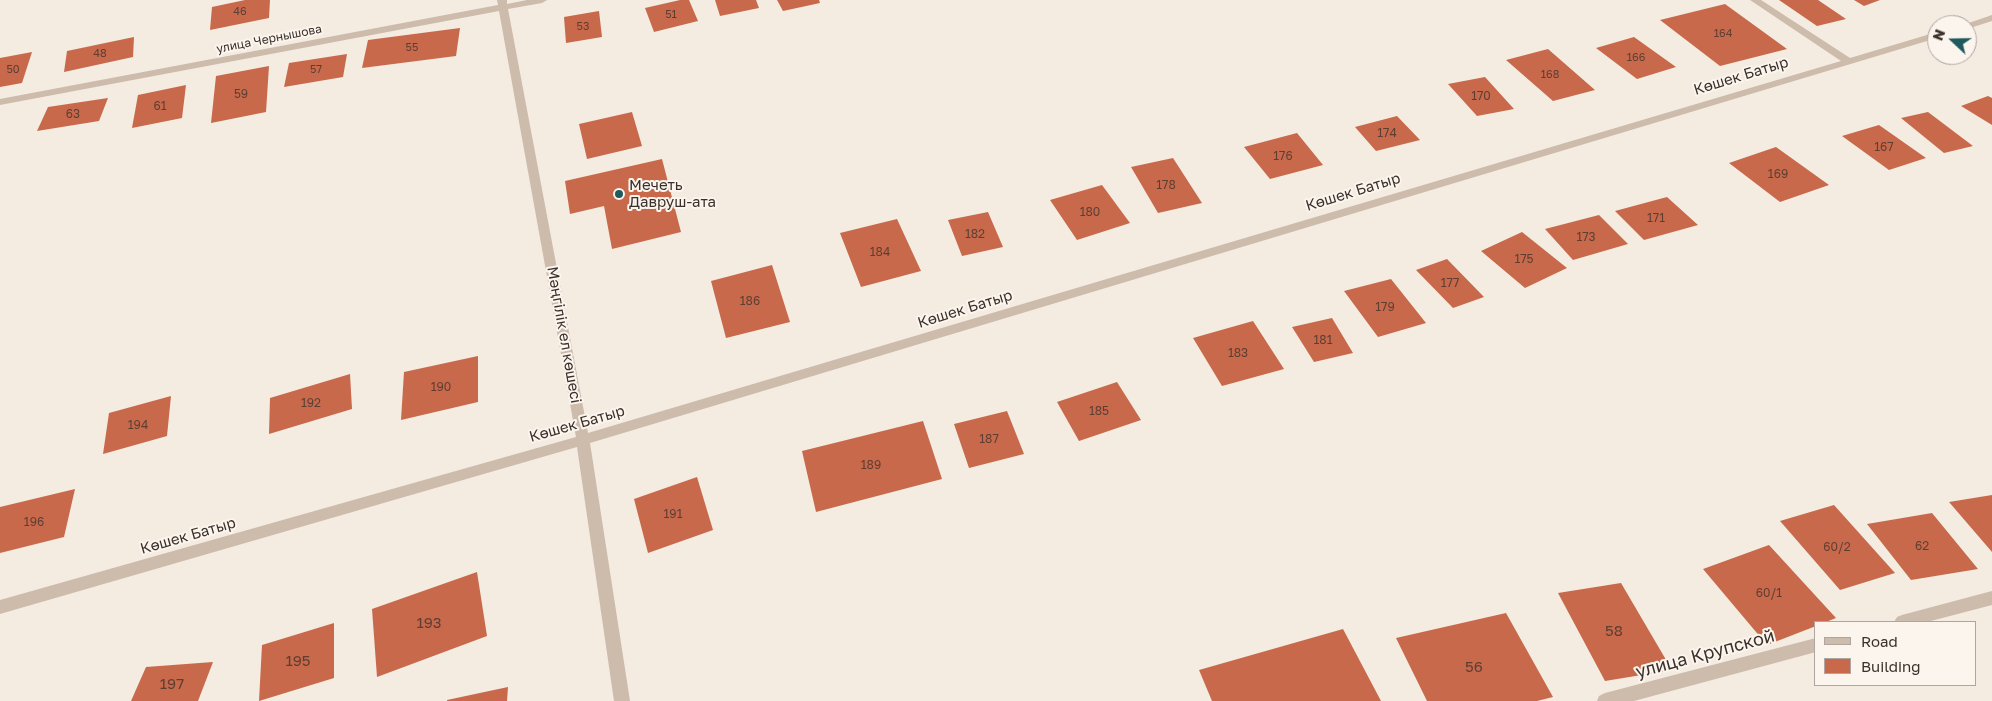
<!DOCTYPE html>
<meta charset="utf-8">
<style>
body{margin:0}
#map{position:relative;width:1992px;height:701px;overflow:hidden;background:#f4ebe1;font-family:"Golos Text",sans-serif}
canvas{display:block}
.legend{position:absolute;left:1814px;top:621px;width:162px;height:65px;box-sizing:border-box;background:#fbf5ee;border:1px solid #aea6a0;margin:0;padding:6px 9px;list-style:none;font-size:15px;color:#3b302b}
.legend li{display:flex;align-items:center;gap:10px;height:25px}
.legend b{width:25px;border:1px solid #aea6a0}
.north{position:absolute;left:1927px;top:15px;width:50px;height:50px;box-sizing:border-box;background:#fbf5ee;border:1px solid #aea6a0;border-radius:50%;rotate:291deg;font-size:14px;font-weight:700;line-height:20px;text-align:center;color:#3b302b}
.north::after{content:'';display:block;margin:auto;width:18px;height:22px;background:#1f5a5e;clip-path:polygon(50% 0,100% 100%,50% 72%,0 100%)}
</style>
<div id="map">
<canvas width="1992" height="701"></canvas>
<ul class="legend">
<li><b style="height:6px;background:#cdbbac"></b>Road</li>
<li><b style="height:14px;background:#c8694b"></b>Building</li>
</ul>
<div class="north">N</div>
</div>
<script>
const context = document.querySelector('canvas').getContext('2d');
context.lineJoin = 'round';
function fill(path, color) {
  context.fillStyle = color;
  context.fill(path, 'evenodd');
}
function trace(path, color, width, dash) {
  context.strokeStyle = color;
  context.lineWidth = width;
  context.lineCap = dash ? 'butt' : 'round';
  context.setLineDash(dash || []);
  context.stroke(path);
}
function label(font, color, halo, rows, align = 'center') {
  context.font = font + ' "Golos Text",sans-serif';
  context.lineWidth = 4;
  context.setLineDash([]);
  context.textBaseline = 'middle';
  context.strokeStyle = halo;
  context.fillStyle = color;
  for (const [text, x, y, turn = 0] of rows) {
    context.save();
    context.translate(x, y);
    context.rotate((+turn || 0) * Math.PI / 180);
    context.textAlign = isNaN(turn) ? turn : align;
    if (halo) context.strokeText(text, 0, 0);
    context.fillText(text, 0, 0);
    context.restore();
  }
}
fill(new Path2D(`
 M 245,0 L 270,0 L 269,18 L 210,30 L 212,7 Z
 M 680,0 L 689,0 L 698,21 L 654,32 L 645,8 Z
 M 715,0 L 756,0 L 759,8 L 720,16 Z
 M 777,0 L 819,0 L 820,3 L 783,11 Z
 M 1779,0 L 1818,0 L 1846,19 L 1817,26 Z
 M 1854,0 L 1880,0 L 1864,6 Z
 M 1725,4 L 1787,49 L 1720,66 L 1660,20 Z
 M 599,11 L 602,37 L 566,43 L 564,17 Z
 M 460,28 L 456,56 L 362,68 L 368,40 Z
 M 134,37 L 133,57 L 64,72 L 67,51 Z
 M 1634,37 L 1676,67 L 1637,79 L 1596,48 Z
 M 1548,49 L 1595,90 L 1553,101 L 1506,60 Z
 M 32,52 L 22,83 L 0,87 L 0,58 Z
 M 347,54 L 343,77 L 284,87 L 289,63 Z
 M 269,66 L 266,112 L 211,123 L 216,76 Z
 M 1485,77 L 1514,109 L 1477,116 L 1448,84 Z
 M 186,85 L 182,118 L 132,128 L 138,95 Z
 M 1988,96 L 1992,98 L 1992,125 L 1961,106 Z
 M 108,98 L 99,121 L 37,131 L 48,107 Z
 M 632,112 L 642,146 L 587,159 L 579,124 Z
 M 1928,112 L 1973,146 L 1944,153 L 1901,118 Z
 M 1397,116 L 1420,140 L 1376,151 L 1355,127 Z
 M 1879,125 L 1926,158 L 1889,170 L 1842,136 Z
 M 1297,133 L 1323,165 L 1270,179 L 1244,147 Z
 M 1776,147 L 1829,185 L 1780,202 L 1729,163 Z
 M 1173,158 L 1202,203 L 1158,213 L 1131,167 Z
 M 662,159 L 681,232 L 612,249 L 604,206 L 570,214 L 565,181 Z
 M 1102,185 L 1130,223 L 1077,240 L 1050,200 Z
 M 1667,197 L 1698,225 L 1644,240 L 1615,211 Z
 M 988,212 L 1003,247 L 962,256 L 948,220 Z
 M 1599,215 L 1628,244 L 1573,260 L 1545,229 Z
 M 897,219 L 921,271 L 861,287 L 840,233 Z
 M 1522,232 L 1567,268 L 1525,288 L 1481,251 Z
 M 1447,259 L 1484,297 L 1453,308 L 1416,270 Z
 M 772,265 L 790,322 L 726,338 L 711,281 Z
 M 1391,279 L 1426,323 L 1378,337 L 1344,291 Z
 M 1332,318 L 1353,353 L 1314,362 L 1292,327 Z
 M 1253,321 L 1284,369 L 1222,386 L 1193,338 Z
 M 478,356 L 478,402 L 401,420 L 404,372 Z
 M 350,374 L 352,409 L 269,434 L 270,398 Z
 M 1117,382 L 1141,420 L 1079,441 L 1057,402 Z
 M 171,396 L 167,436 L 103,454 L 109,413 Z
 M 1007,411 L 1024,454 L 969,468 L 954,424 Z
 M 923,421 L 942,479 L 816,512 L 802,451 Z
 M 697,477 L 713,530 L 648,553 L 634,499 Z
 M 75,489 L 64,537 L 0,553 L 0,507 Z
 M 1992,495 L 1992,552 L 1949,502 Z
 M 1834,505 L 1895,573 L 1840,590 L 1780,521 Z
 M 1932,513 L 1978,569 L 1911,580 L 1867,524 Z
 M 1769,545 L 1836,618 L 1826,622 L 1816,622 L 1816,626 L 1767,645 L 1703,569 Z
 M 477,572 L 487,636 L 377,677 L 372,609 Z
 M 1621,583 L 1672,670 L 1605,681 L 1558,593 Z
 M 1506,613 L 1553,697 L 1537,701 L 1427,701 L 1396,638 Z
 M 334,623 L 334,678 L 259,701 L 262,645 Z
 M 1343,629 L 1381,701 L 1212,701 L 1199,670 Z
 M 213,662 L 198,701 L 131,701 L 146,667 Z
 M 508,687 L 507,701 L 447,701 L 447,700 Z`), '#c8694b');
fill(new Path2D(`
 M 497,0 L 507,0 L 507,4 L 527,0 L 547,0 L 542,3 L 508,9 L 588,433 L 1841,61 L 1750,0 L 1761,0 L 1850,58 L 1937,32 L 1937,38 L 590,443 L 630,701 L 614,701 L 577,447 L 0,614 L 0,600 L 576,437 L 499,11 L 0,105 L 0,99 L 498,5 Z
 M 1992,15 L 1992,21 L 1967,29 L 1967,25 L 1963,25 Z
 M 1992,591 L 1992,605 L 1927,622 L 1894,622 L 1897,617 L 1902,615 Z
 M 1816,638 L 1816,652 L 1634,701 L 1597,701 L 1599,696 L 1605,693 Z`), '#cdbbac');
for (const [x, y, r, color] of [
 [619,194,5,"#1f5a5e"]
]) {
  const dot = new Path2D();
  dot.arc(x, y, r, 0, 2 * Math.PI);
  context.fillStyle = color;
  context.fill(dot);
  trace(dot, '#fbf5ee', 2);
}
label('11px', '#5e3e33', null, [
 ["46",240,12],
 ["51",671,15],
 ["53",583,27],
 ["164",1723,34],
 ["55",412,48],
 ["48",100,54],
 ["166",1636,58],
 ["50",13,70],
 ["57",316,70],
 ["168",1550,75]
]);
label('12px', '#3b302b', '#fbf5ee', [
 ["улица Чернышова",269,39,-11]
]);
label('12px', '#5e3e33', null, [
 ["59",241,94],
 ["170",1481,96],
 ["61",160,106],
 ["63",73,114],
 ["174",1387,133],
 ["167",1884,147],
 ["176",1283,156],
 ["169",1778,174],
 ["178",1166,185],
 ["180",1090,212],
 ["171",1656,218],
 ["182",975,234],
 ["173",1586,237],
 ["184",880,252],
 ["175",1524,259],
 ["177",1450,283],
 ["186",750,301],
 ["179",1385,307],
 ["181",1323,340],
 ["183",1238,353],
 ["190",441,387],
 ["192",311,403],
 ["185",1099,411],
 ["194",138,425],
 ["187",989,439],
 ["189",871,465],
 ["191",673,514],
 ["196",34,522],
 ["62",1922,546],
 ["60/2",1837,547],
 ["60/1",1769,593]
]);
label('15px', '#3b302b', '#fbf5ee', [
 ["Көшек Батыр",1741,76,-17],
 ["Көшек Батыр",1353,192,-17],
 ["Көшек Батыр",965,309,-17],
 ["Мәңгілік ел көшесі",564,335,80],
 ["Көшек Батыр",577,424,-16],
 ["Көшек Батыр",188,536,-16]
]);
label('15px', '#3b302b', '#fbf5ee', [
 ["Мечеть",629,185],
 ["Давруш-ата",629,202]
], 'left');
label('15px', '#5e3e33', null, [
 ["193",429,623],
 ["58",1614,631],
 ["195",298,661],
 ["56",1474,667],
 ["197",172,684]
]);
label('18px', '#3b302b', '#fbf5ee', [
 ["улица Крупской",1705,654,-15]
]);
</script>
